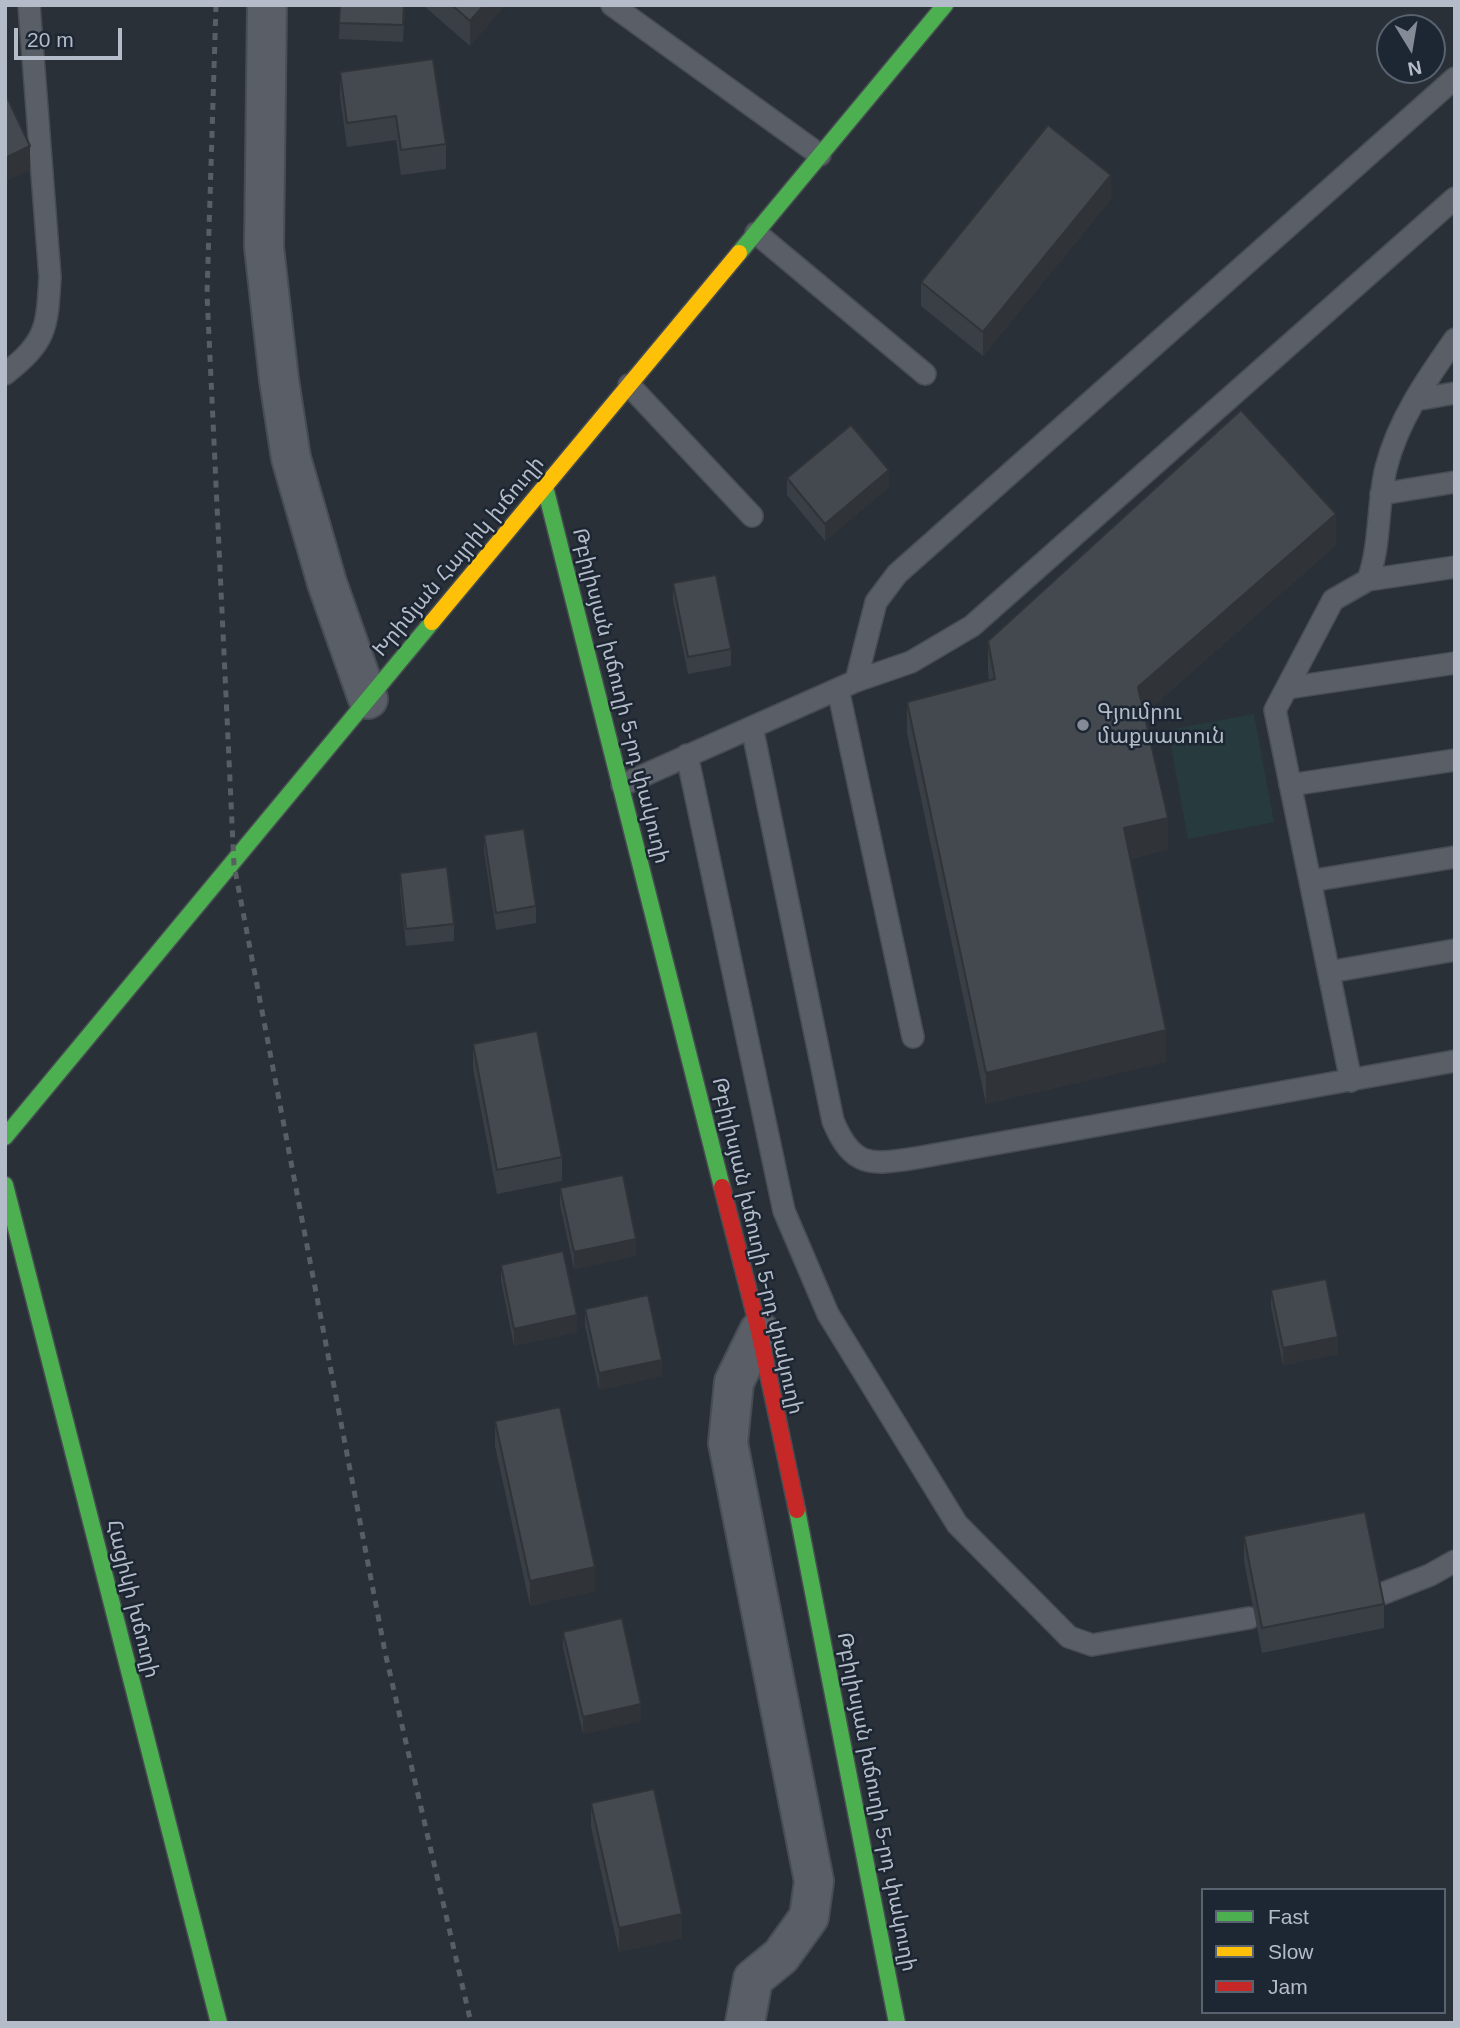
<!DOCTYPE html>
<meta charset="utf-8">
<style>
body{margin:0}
#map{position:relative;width:1460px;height:2028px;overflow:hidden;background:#2a3038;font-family:Helvetica,sans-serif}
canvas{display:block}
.frame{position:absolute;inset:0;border:7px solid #b4bcc9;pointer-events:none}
.legend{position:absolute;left:1201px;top:1888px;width:245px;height:126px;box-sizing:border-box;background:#1d2633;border:2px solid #59626f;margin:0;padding:9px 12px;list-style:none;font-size:21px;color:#b4bcc9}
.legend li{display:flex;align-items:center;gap:14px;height:35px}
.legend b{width:35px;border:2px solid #59626f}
.north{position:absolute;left:1376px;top:14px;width:70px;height:70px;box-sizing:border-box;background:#1d2633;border:2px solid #59626f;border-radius:50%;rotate:169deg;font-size:19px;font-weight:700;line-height:28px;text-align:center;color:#b4bcc9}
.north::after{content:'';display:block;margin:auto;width:24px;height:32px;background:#848b96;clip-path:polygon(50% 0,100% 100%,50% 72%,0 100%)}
.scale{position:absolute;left:14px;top:28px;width:108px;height:32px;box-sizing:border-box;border:4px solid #b4bcc9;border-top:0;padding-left:9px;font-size:21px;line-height:24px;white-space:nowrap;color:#b4bcc9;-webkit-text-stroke:5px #1d2633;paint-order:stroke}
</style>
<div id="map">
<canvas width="1460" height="2028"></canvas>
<div class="frame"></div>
<ul class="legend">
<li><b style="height:9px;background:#4caf50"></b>Fast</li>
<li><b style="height:9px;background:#ffc107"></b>Slow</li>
<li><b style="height:9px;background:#c62828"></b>Jam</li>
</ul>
<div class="north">N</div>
<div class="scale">20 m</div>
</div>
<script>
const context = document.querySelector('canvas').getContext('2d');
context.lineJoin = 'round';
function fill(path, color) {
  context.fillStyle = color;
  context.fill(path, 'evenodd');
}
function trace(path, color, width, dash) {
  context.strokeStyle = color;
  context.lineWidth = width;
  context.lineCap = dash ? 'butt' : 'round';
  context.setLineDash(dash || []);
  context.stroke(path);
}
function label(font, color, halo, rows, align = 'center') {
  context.font = font + ' Helvetica,"Noto Sans Armenian",sans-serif';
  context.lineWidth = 5;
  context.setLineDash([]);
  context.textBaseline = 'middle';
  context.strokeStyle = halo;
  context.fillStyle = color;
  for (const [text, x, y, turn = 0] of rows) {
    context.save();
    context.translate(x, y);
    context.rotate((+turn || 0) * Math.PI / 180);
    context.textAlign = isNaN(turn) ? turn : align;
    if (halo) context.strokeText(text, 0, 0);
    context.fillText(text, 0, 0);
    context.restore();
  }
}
fill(new Path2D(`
 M 1254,714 L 1274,822 L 1188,839 L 1168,730 Z`), '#273a3e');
const lane = new Path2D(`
 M 612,5 L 820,155
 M 756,233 L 925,374
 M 5,374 C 47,341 47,328 50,277 L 29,5
 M 629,385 L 752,516
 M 1415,400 L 1455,393
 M 1381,494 L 1455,482
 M 1368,580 L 1455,567
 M 856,681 L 876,602 L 897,574 L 1455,78
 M 1287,688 L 1455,663
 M 838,689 L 913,1037
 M 752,727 L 833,1121 C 853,1168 870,1165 916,1158 L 1455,1061
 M 687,755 L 784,1211 L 828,1314 L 957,1524 L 1069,1637 L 1092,1645 L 1249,1618
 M 622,785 L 856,681 L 911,662 L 972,626 L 1455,198
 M 1290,785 L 1455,760
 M 1310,881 L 1455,857
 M 1329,972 L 1455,950
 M 1351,1081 L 1275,710 L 1333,600 L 1368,580 C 1381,544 1377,505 1386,468 C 1398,420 1427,379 1455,339
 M 1384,1593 L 1430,1575 L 1455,1561`);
const street = new Path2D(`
 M 267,5 L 264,247 L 279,380 L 291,458 L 327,583 L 368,699
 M 745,2023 L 753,1979 L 781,1956 L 809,1917 L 814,1881 L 728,1443 L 734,1382 L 759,1331`);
const fast = new Path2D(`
 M 739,253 L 945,5
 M 545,487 L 722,1187
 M 5,1137 L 432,622
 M 5,1185 L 219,2023
 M 797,1510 L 897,2023`);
const slow = new Path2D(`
 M 432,622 L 739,253`);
const jam = new Path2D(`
 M 722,1187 L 759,1331 L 797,1510`);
trace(lane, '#484c53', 24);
trace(street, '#484c53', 42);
trace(fast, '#484c53', 19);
trace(slow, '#484c53', 19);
trace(jam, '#484c53', 19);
trace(lane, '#5a5e66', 21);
trace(street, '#5a5e66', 38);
trace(fast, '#4caf50', 16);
trace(slow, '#ffc107', 16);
trace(jam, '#c62828', 16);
trace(new Path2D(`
 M 216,5 L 207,294 L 234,865 L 385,1652 L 471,2023`), '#595d64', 5, [7, 7]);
fill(new Path2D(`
 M 340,5 L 405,5 L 403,42 L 339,39 Z
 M 423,5 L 505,5 L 470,46 Z
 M 340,72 L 446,144 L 446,169 L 401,175 L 396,140 L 347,147 L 340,97 Z
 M 1111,199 L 983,356 L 921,306 L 921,282 Z
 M 787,478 L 889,487 L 825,541 L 787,495 Z
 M 1336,545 L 1144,714 L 1168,849 L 1130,859 L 1166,1062 L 986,1104 L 907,733 L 907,702 L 989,681 L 988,672 L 988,641 Z
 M 673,583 L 731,649 L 731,666 L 688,674 L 673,600 Z
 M 484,835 L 536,906 L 536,923 L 496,930 L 484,852 Z
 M 400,873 L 454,924 L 454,941 L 406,946 L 400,890 Z
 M 473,1044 L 562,1157 L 562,1181 L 497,1194 L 473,1069 Z
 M 560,1188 L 636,1256 L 574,1269 L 560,1205 Z
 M 501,1265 L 577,1332 L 514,1346 L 501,1281 Z
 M 1271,1290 L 1338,1354 L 1283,1365 L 1271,1307 Z
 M 585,1309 L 662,1376 L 599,1390 L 585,1326 Z
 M 495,1421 L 595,1591 L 530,1606 L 495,1446 Z
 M 1244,1536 L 1384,1604 L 1384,1628 L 1262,1653 L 1244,1561 Z
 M 563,1632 L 641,1721 L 583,1734 L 563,1648 Z
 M 591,1803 L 682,1938 L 619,1952 L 591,1827 Z`), '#3a3f45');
fill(new Path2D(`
 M 484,5 L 505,5 L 470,46 L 470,21 Z
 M 30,146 L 30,170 L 5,182 L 5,158 Z
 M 1111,175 L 1111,199 L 983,356 L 983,332 Z
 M 889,470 L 889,487 L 825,541 L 825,524 Z
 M 1336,514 L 1336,545 L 1138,719 L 1138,687 Z
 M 1168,818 L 1168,849 L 1124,860 L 1124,828 Z
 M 1166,1030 L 1166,1062 L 986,1104 L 986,1073 Z
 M 636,1239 L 636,1256 L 574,1269 L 574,1252 Z
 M 577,1315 L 577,1332 L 514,1346 L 514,1329 Z
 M 1338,1337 L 1338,1354 L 1283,1365 L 1283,1348 Z
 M 662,1360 L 662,1376 L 599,1390 L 599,1373 Z
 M 595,1567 L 595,1591 L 530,1606 L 530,1581 Z
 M 641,1704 L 641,1721 L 583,1734 L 583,1717 Z
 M 682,1914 L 682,1938 L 619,1952 L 619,1928 Z`), '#303338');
const building = new Path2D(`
 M 340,5 L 404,5 L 403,25 L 339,23 Z
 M 452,5 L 484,5 L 470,21 Z
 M 433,59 L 446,144 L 401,150 L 396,116 L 347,123 L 340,72 Z
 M 5,93 L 30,146 L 5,158 Z
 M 1048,125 L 1111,175 L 983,332 L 921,282 Z
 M 1241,410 L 1336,514 L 1138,687 L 1168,818 L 1124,828 L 1166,1030 L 986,1073 L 907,702 L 995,679 L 988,641 Z
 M 851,425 L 889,470 L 825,524 L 787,478 Z
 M 716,575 L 731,649 L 688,657 L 673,583 Z
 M 524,829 L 536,906 L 496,913 L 484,835 Z
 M 447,867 L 454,924 L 406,929 L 400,873 Z
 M 537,1031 L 562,1157 L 497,1170 L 473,1044 Z
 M 623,1175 L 636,1239 L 574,1252 L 560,1188 Z
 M 563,1251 L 577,1315 L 514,1329 L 501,1265 Z
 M 1326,1279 L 1338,1337 L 1283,1348 L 1271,1290 Z
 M 648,1295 L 662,1360 L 599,1373 L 585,1309 Z
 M 560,1407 L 595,1567 L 530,1581 L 495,1421 Z
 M 1365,1512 L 1384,1604 L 1262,1628 L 1244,1536 Z
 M 622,1618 L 641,1704 L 583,1717 L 563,1632 Z
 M 654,1789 L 682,1914 L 619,1928 L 591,1803 Z`);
fill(building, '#444950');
trace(building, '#303338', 2);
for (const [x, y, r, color] of [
 [1083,725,7,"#848b96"]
]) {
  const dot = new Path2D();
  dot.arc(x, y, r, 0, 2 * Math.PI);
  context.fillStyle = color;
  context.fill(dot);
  trace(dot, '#1d2633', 2.5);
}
label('21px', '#b4bcc9', '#1d2633', [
 ["Խրիմյան Հայրիկ խճուղի",459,557,-50],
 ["Թբիլիսյան խճուղի 5-րդ փակուղի",620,696,76],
 ["Թբիլիսյան խճուղի 5-րդ փակուղի",757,1246,77],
 ["Հացիկի խճուղի",132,1599,76],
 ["Թբիլիսյան խճուղի 5-րդ փակուղի",876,1802,79]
]);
label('21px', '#b4bcc9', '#1d2633', [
 ["Գյումրու",1097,713],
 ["մաքսատուն",1097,737]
], 'left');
</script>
